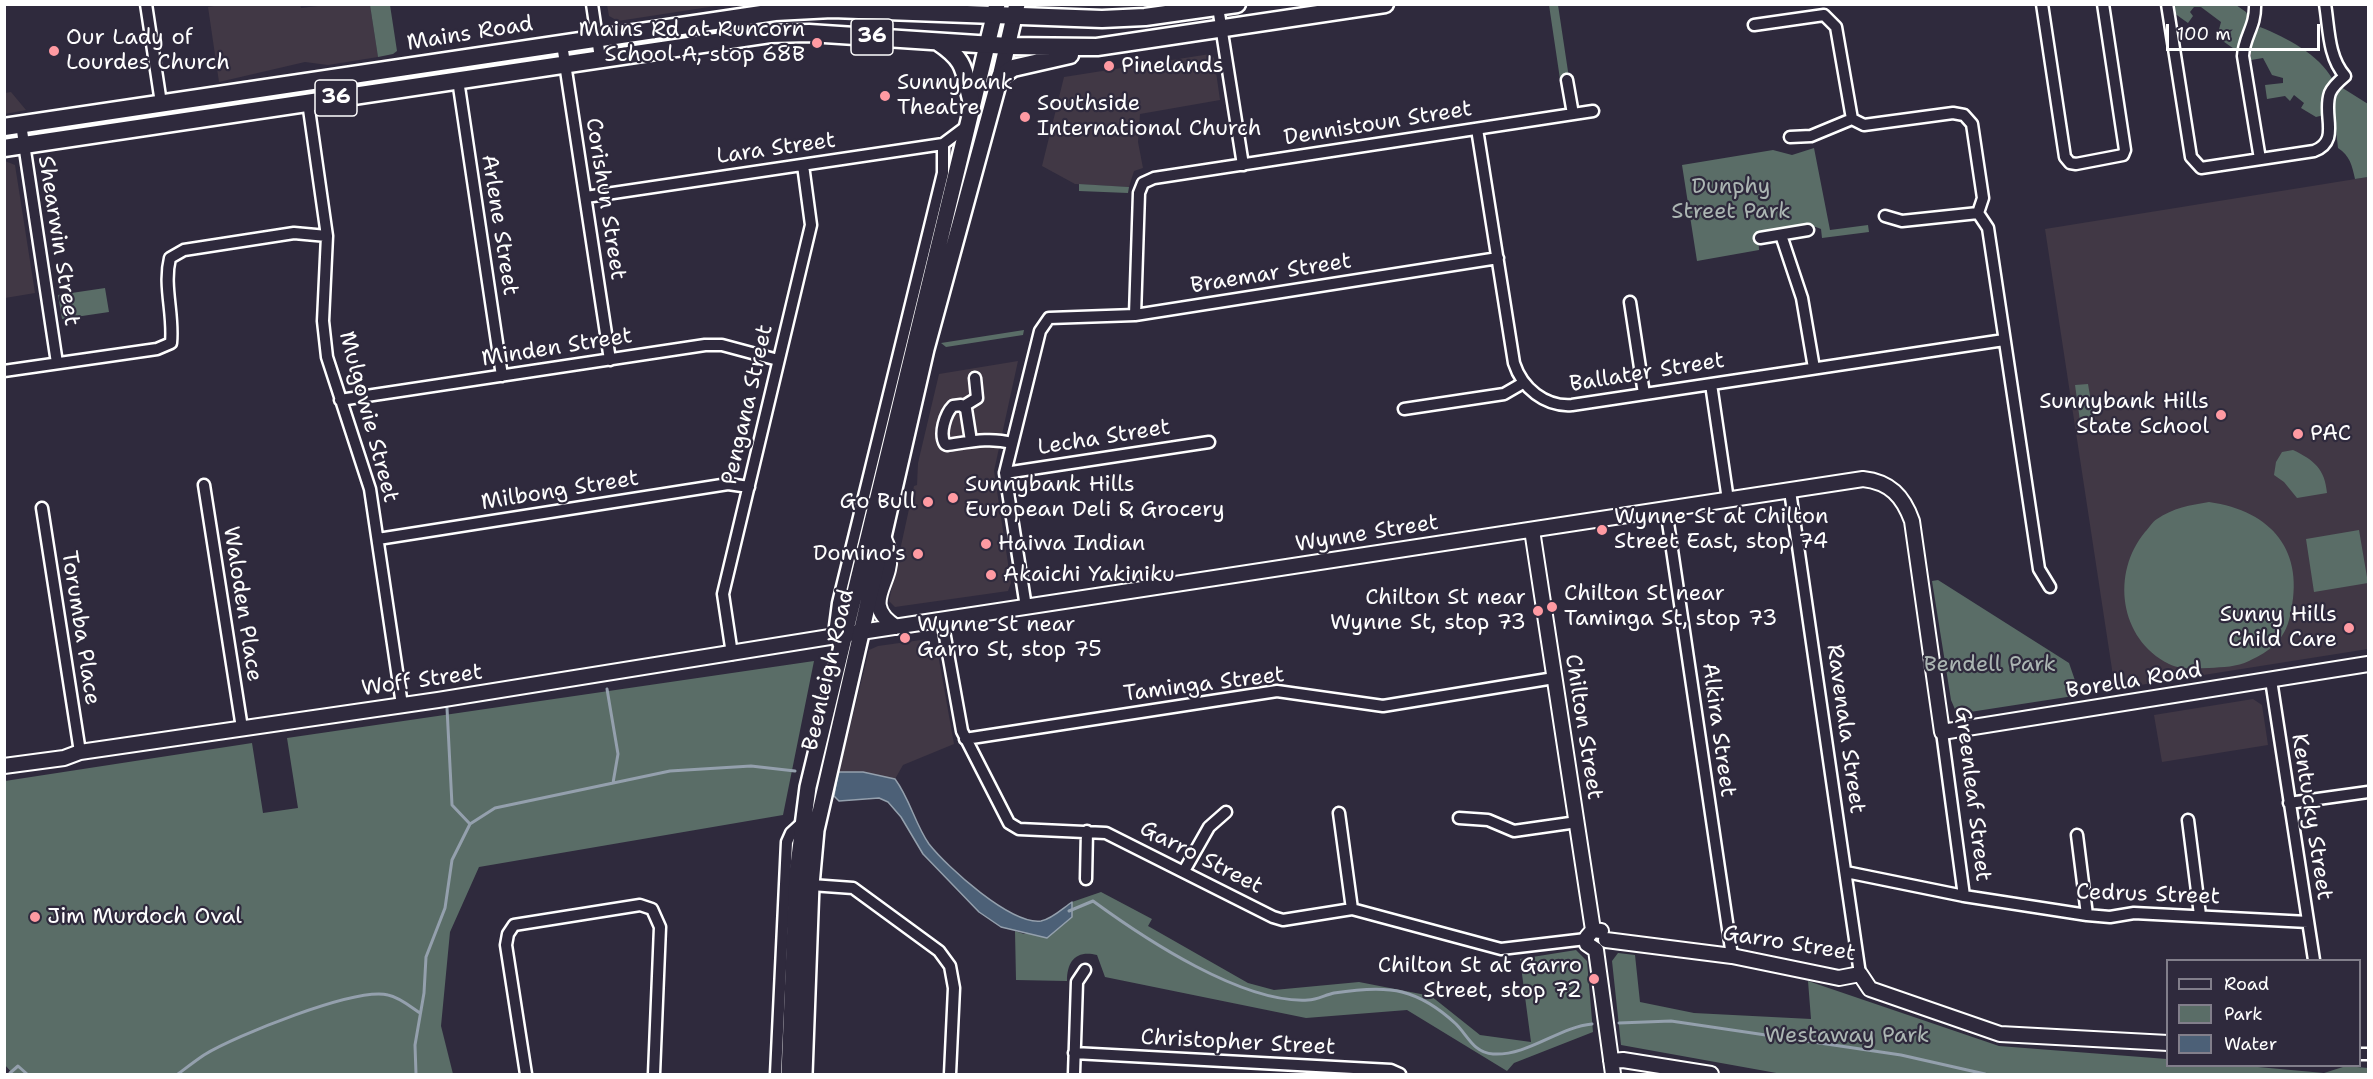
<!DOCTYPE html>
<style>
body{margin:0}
#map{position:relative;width:2373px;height:1079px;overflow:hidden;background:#2f2a3d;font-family:"Shantell Sans",sans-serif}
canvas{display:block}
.frame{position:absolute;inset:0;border:6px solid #fff;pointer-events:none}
.legend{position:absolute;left:2166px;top:959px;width:195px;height:108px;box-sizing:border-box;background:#2f2a3d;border:2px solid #827f8b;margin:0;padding:8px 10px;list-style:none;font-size:18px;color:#fff}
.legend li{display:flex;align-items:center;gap:12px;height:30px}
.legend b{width:30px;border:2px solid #827f8b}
.scale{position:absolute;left:2166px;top:24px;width:154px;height:27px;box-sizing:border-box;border:3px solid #fff;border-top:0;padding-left:8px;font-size:18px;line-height:21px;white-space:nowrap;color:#fff;-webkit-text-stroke:4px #2f2a3d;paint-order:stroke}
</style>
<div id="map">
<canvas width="2373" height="1079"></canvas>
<div class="frame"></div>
<ul class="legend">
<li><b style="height:8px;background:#2f2a3d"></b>Road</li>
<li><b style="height:16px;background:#5a6d67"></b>Park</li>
<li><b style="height:16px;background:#4c6077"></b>Water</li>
</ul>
<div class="scale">100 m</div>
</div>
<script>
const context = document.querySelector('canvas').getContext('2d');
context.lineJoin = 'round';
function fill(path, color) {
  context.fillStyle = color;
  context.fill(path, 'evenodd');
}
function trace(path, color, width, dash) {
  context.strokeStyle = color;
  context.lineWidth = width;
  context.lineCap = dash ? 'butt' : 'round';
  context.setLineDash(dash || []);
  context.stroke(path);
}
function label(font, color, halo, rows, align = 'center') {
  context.font = font + ' "Shantell Sans",sans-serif';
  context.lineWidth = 4.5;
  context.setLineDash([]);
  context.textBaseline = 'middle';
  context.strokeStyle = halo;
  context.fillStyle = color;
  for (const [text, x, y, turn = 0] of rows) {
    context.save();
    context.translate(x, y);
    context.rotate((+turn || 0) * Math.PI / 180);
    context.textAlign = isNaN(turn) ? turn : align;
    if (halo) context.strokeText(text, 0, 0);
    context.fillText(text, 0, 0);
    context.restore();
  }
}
fill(new Path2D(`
 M 226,4 L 300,4 L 301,8 L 326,5 L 370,5 L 378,57 L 328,65 L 305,62 L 219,82 L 208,7 Z
 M 607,5 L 607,4 L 722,5 L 618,21 L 609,16 Z
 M 1210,54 L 1214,58 L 1220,100 L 1140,114 L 1138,142 L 1143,168 L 1134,171 L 1129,187 L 1075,184 L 1042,166 L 1064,77 Z
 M 11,92 L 26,110 L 5,114 L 5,93 Z
 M 5,161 L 15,165 L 35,293 L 5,298 Z
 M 2368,177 L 2368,649 L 2115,689 L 2045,229 Z
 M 1018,361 L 994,471 L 1011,583 L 1008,591 L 895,607 L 889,601 L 914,486 L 917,485 L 918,463 L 939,374 Z
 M 928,639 L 938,654 L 954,744 L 903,765 L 895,779 L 863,772 L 839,772 L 869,650 L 878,646 Z
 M 2253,699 L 2262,705 L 2268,745 L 2162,762 L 2154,715 Z`), '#413845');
fill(new Path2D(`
 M 370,5 L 390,5 L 397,51 L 393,54 L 378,57 Z
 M 1549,5 L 1558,5 L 1569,78 L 1560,79 Z
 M 2172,5 L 2236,5 L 2246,12 L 2251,21 L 2241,38 L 2240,53 L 2217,37 L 2221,22 L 2201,7 L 2194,7 L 2190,12 L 2193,16 L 2188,23 L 2174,13 Z
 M 2260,27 C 2287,38 2319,54 2333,80 L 2323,99 L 2324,115 L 2316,117 L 2301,108 L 2304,103 L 2294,95 L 2290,101 L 2285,96 L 2267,99 L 2265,85 L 2283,83 L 2283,78 L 2272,75 L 2263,58 L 2251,60 L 2251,42 Z
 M 2341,87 L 2368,104 L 2368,177 L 2355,179 C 2352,165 2350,156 2338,148 L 2333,103 Z
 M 1814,148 L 1830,230 L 1868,225 L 1869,232 L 1822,238 L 1821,229 L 1813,226 L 1758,234 L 1759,250 L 1697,261 L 1682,165 L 1773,150 L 1792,155 Z
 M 1079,184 L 1129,187 L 1128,193 L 1079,191 Z
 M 105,288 L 109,312 L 62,319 L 58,295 Z
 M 1024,330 L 1023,335 L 946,347 L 941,343 Z
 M 2088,384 L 2094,419 L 2080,421 L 2075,385 Z
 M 2293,450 C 2314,460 2325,469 2327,493 L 2297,498 L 2284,482 L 2274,475 L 2276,462 L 2282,452 Z
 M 2209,502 C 2272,511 2306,551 2290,616 C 2285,640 2270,651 2249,661 C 2237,667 2223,667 2209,668 C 2196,668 2181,670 2169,664 C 2119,639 2111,573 2145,532 C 2149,528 2152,522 2157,519 C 2173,508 2190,505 2209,502 Z
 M 2359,530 L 2368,583 L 2314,592 L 2306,539 Z
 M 1938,580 L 2069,663 L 2080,695 L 1957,714 L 1951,700 L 1932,581 Z
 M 814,661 L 783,815 L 479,867 L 450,932 L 441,1026 L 453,1074 L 13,1074 L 5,1065 L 5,781 L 252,743 L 263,813 L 298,808 L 287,738 Z
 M 1101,892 L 1152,919 L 1148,926 L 1248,983 L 1274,990 L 1359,982 L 1431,996 L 1480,1035 L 1531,1042 L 1520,959 L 1576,950 L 1587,961 L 1593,1032 L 1514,1063 L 1507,1071 L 1407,1010 L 1306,1018 L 1105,977 L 1097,955 C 1076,950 1067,961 1067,981 L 1016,980 L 1015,931 L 1024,934 L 1072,917 L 1072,902 Z
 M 1618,953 L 1635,955 L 1640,1002 L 1694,1013 L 1811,1019 L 1808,981 L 1999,1046 L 2167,1059 L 2168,1066 L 2247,1066 L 2324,1073 L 2346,1066 L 2368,1068 L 2368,1074 L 1782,1074 L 1621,1045 L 1612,961 Z`), '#5a6d67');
const water = new Path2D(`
 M 838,772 L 863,772 L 895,779 C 910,799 915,824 929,844 C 947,867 1011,925 1041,921 C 1052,919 1063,908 1072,902 L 1072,917 L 1047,938 L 1001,927 L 979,912 L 923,854 L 901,817 L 888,802 L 879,798 L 839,801 L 834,796 Z`);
fill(water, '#4c6077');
trace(water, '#94a0ad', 1.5);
trace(new Path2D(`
 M 607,689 L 618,754 L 613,783
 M 447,708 L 452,805 L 470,824
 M 1069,911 L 1093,901 C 1145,939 1243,1004 1308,1000 C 1317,1000 1325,995 1334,993 C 1353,990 1383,987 1402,992 C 1422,997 1441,1010 1456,1024 C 1468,1036 1474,1053 1493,1054 C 1528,1056 1559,1027 1592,1024
 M 1619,1023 L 1671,1021 L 1901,1055 L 1985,1074
 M 10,1073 L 18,1066 L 27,1074
 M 178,1074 C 186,1068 195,1061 204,1055 C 235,1036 355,987 388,995 C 399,997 411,1007 420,1013
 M 416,1074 L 415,1045 L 424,993 L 426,957 L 445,908 L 452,860 L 470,824 L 495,808 L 670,771 L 751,766 L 795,771`), '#94a0ad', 3);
const minor = new Path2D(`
 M 146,4 L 161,103
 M 592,4 L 600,58
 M 2042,4 L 2065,157 L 2070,163 L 2076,164 L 2123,155 L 2125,150 L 2103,4
 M 2167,4 L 2191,157 L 2201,168 L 2314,151 C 2341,141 2322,115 2330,93 C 2333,86 2339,81 2345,76 C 2328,57 2329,28 2325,4
 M 2255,4 C 2256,27 2244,36 2243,56 L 2260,159
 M 1218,7 L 1243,165
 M 1754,25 L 1824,15 L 1836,27 L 1852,119 L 1864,125 L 1953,113 L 1964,115 L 1972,124 L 1983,198 L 1978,213 L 1988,228 L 2039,569 L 2050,587
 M 562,44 L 610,360
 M 458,80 L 502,376
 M 1567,80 L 1573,114
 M 308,102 L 327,236 L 323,321 L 327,357 L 370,489 L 402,705
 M 21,124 L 57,363
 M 1477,129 L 1514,363 C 1522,388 1545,407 1572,405 L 2004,340
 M 1790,137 L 1811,136 L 1852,119
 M 586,197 L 943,144 L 967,126
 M 1885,216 L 1902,221 L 1978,213
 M 1781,235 L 1802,298 L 1814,368
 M 1760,238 L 1808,230
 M 1630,302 L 1644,394
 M 1135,315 L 1139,193 L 1143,183 L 1154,178 L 1593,111
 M 4,371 L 157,349 L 171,343 C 174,314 163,286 170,258 L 184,250 L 294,233 L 327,236
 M 1711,384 L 1728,500
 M 340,400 L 705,345 L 722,345 L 778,360
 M 964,406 L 977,398 L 975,378
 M 1404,409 L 1504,394 L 1523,383
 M 971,441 L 966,409 L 961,405 L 953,406 C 945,414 939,434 945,444 L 947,445 C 969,442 990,437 1012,443
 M 1005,473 L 1209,442
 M 204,485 L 242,728
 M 1790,491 L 1860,974
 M 42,508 L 80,752
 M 1666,509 L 1732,956
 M 378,539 L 728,484 L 749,487
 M 1026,607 L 1005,473 L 1040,331 L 1049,318 L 1135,315 L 1498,258
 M 942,620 L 962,731 L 1009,823 L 1019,829 L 1106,833 L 1273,917 L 1283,920 L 1352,909 L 1501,949 L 1586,939
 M 838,643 L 835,626 L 838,603 L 943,173 L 943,144
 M 732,654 L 723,594 L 811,225 L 803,165
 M 2271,680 L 2314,960
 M 1942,732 L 1964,896
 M 965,739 L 1277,691 L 1383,706 L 1554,678
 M 2289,803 L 2368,792
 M 1339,813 L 1352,909
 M 1459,818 L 1488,820 L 1514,831 L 1577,822
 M 2188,820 L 2200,915
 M 2077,835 L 2087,915
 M 1184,871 L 1209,827 L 1226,812
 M 1846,872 L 1964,896 L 2087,915 L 2110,917 L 2134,913 L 2308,922
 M 1086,879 L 1087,831
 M 811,885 L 853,888 L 939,951 L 950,966 L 954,988 L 950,1074
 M 1074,1053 L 1391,1070 L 1400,1074
 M 2360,1054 L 2368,1054
 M 526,1074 L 506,945 L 508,934 L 514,925 L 640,905 L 652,909 L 660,927 L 654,1074
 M 776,1074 L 787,842 L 791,833 L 802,823
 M 1074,1074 L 1077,982 L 1085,970`);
const tertiary = new Path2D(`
 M 1532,530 L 1593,930
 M 883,536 C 885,542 889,548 889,554 C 893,584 859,603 896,627
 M 4,766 L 64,758 L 80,752 L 438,700 L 861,632 L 1863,479 C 1890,482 1903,496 1912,521 L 1942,732 L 2368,664
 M 1606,940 L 1732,956 L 1839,978 L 1860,974 L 1870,989 L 2000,1034 L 2168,1043
 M 1596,950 L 1613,1074
 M 1596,950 L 1587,944 L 1587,937 L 1593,930 L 1601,931
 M 1611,1061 L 1623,1060 L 1711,1074`);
const secondary = new Path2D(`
 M 789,1074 L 797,873 L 808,787 L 997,4
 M 804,1074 L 811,885 L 816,830 L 926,349 L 1000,77 L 1017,4`);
const primary = new Path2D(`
 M 938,42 C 968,62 963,71 972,103
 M 1000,77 L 1013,68 L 1070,55
 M 4,127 L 775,12 L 832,9 L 1102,19 L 1145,17 L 1237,4
 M 4,148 L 770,34 L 809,33 L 1008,46 L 1097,47 L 1385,4`);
trace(minor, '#fff', 15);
trace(tertiary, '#fff', 18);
trace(secondary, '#fff', 20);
trace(primary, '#fff', 21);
trace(minor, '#2f2a3d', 10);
trace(tertiary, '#2f2a3d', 14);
trace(secondary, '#2f2a3d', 15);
trace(primary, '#2f2a3d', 16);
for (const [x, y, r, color] of [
 [817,43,6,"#ff9aa2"],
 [54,51,6,"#ff9aa2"],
 [1109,66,6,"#ff9aa2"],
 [885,96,6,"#ff9aa2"],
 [1025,117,6,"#ff9aa2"],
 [2221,415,6,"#ff9aa2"],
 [2298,434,6,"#ff9aa2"],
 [953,498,6,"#ff9aa2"],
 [928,502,6,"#ff9aa2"],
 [1602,530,6,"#ff9aa2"],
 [986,544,6,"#ff9aa2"],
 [918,554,6,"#ff9aa2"],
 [991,575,6,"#ff9aa2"],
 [1552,607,6,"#ff9aa2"],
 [1538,611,6,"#ff9aa2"],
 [2349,628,6,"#ff9aa2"],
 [905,638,6,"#ff9aa2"],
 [35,917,6,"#ff9aa2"],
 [1594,979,6,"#ff9aa2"]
]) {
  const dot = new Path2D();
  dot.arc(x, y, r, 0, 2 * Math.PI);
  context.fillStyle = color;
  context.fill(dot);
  trace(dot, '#2f2a3d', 2);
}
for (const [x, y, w] of [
 [872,37,42],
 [336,98,42]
]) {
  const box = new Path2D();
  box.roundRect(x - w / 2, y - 18, w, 36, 4.5);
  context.fillStyle = '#2f2a3d';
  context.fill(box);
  trace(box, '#fff', 1.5);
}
label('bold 21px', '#fff', null, [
 ["36",872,37],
 ["36",336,98]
]);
label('22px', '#fff', '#2f2a3d', [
 ["Mains Rd at Runcorn",805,30,"right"],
 ["School A, stop 68B",805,55,"right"],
 ["Our Lady of",66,38],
 ["Lourdes Church",66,63],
 ["Pinelands",1121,66],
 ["Sunnybank",897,83],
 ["Theatre",897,108],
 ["Southside",1037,104],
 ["International Church",1037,129],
 ["Sunnybank Hills",2209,402,"right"],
 ["State School",2209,427,"right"],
 ["PAC",2310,434],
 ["Sunnybank Hills",965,485],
 ["European Deli & Grocery",965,510],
 ["Go Bull",916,502,"right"],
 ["Wynne St at Chilton",1614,517],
 ["Street East, stop 74",1614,542],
 ["Haiwa Indian",998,544],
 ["Domino's",906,554,"right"],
 ["Akaichi Yakiniku",1003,575],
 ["Chilton St near",1564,594],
 ["Taminga St, stop 73",1564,619],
 ["Chilton St near",1526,598,"right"],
 ["Wynne St, stop 73",1526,623,"right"],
 ["Sunny Hills",2337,615,"right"],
 ["Child Care",2337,640,"right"],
 ["Wynne St near",917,625],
 ["Garro St, stop 75",917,650],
 ["Jim Murdoch Oval",47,917],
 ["Chilton St at Garro",1582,966,"right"],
 ["Street, stop 72",1582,991,"right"]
], 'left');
label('22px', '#fff', '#2f2a3d', [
 ["Mains Road",470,34,-9],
 ["Dennistoun Street",1378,124,-9],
 ["Lara Street",776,149,-8],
 ["Corishun Street",605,199,81],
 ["Arlene Street",499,225,81],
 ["Shearwin Street",58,241,81],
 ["Braemar Street",1271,274,-9],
 ["Minden Street",557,348,-9],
 ["Ballater Street",1647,373,-9],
 ["Pengana Street",748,405,-77],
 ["Mulgowie Street",368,417,75],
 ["Lecha Street",1104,438,-9],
 ["Milbong Street",560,491,-9],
 ["Wynne Street",1367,534,-9],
 ["Waloden Place",242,604,81],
 ["Torumba Place",80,628,81],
 ["Beenleigh Road",829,670,-77],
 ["Woff Street",422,681,-8],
 ["Borella Road",2134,681,-9],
 ["Taminga Street",1204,685,-7],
 ["Chilton Street",1583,727,81],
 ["Ravenala Street",1845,729,82],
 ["Alkira Street",1718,730,82],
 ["Greenleaf Street",1972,794,83],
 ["Kentucky Street",2311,817,81],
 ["Garro Street",1201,858,27],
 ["Cedrus Street",2148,895,2],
 ["Garro Street",1789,944,9],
 ["Christopher Street",1238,1043,3]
]);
label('22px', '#acb6b3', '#2f2a3d', [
 ["Dunphy",1731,187],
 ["Street Park",1731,212],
 ["Bendell Park",1990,665],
 ["Westaway Park",1847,1036]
]);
</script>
